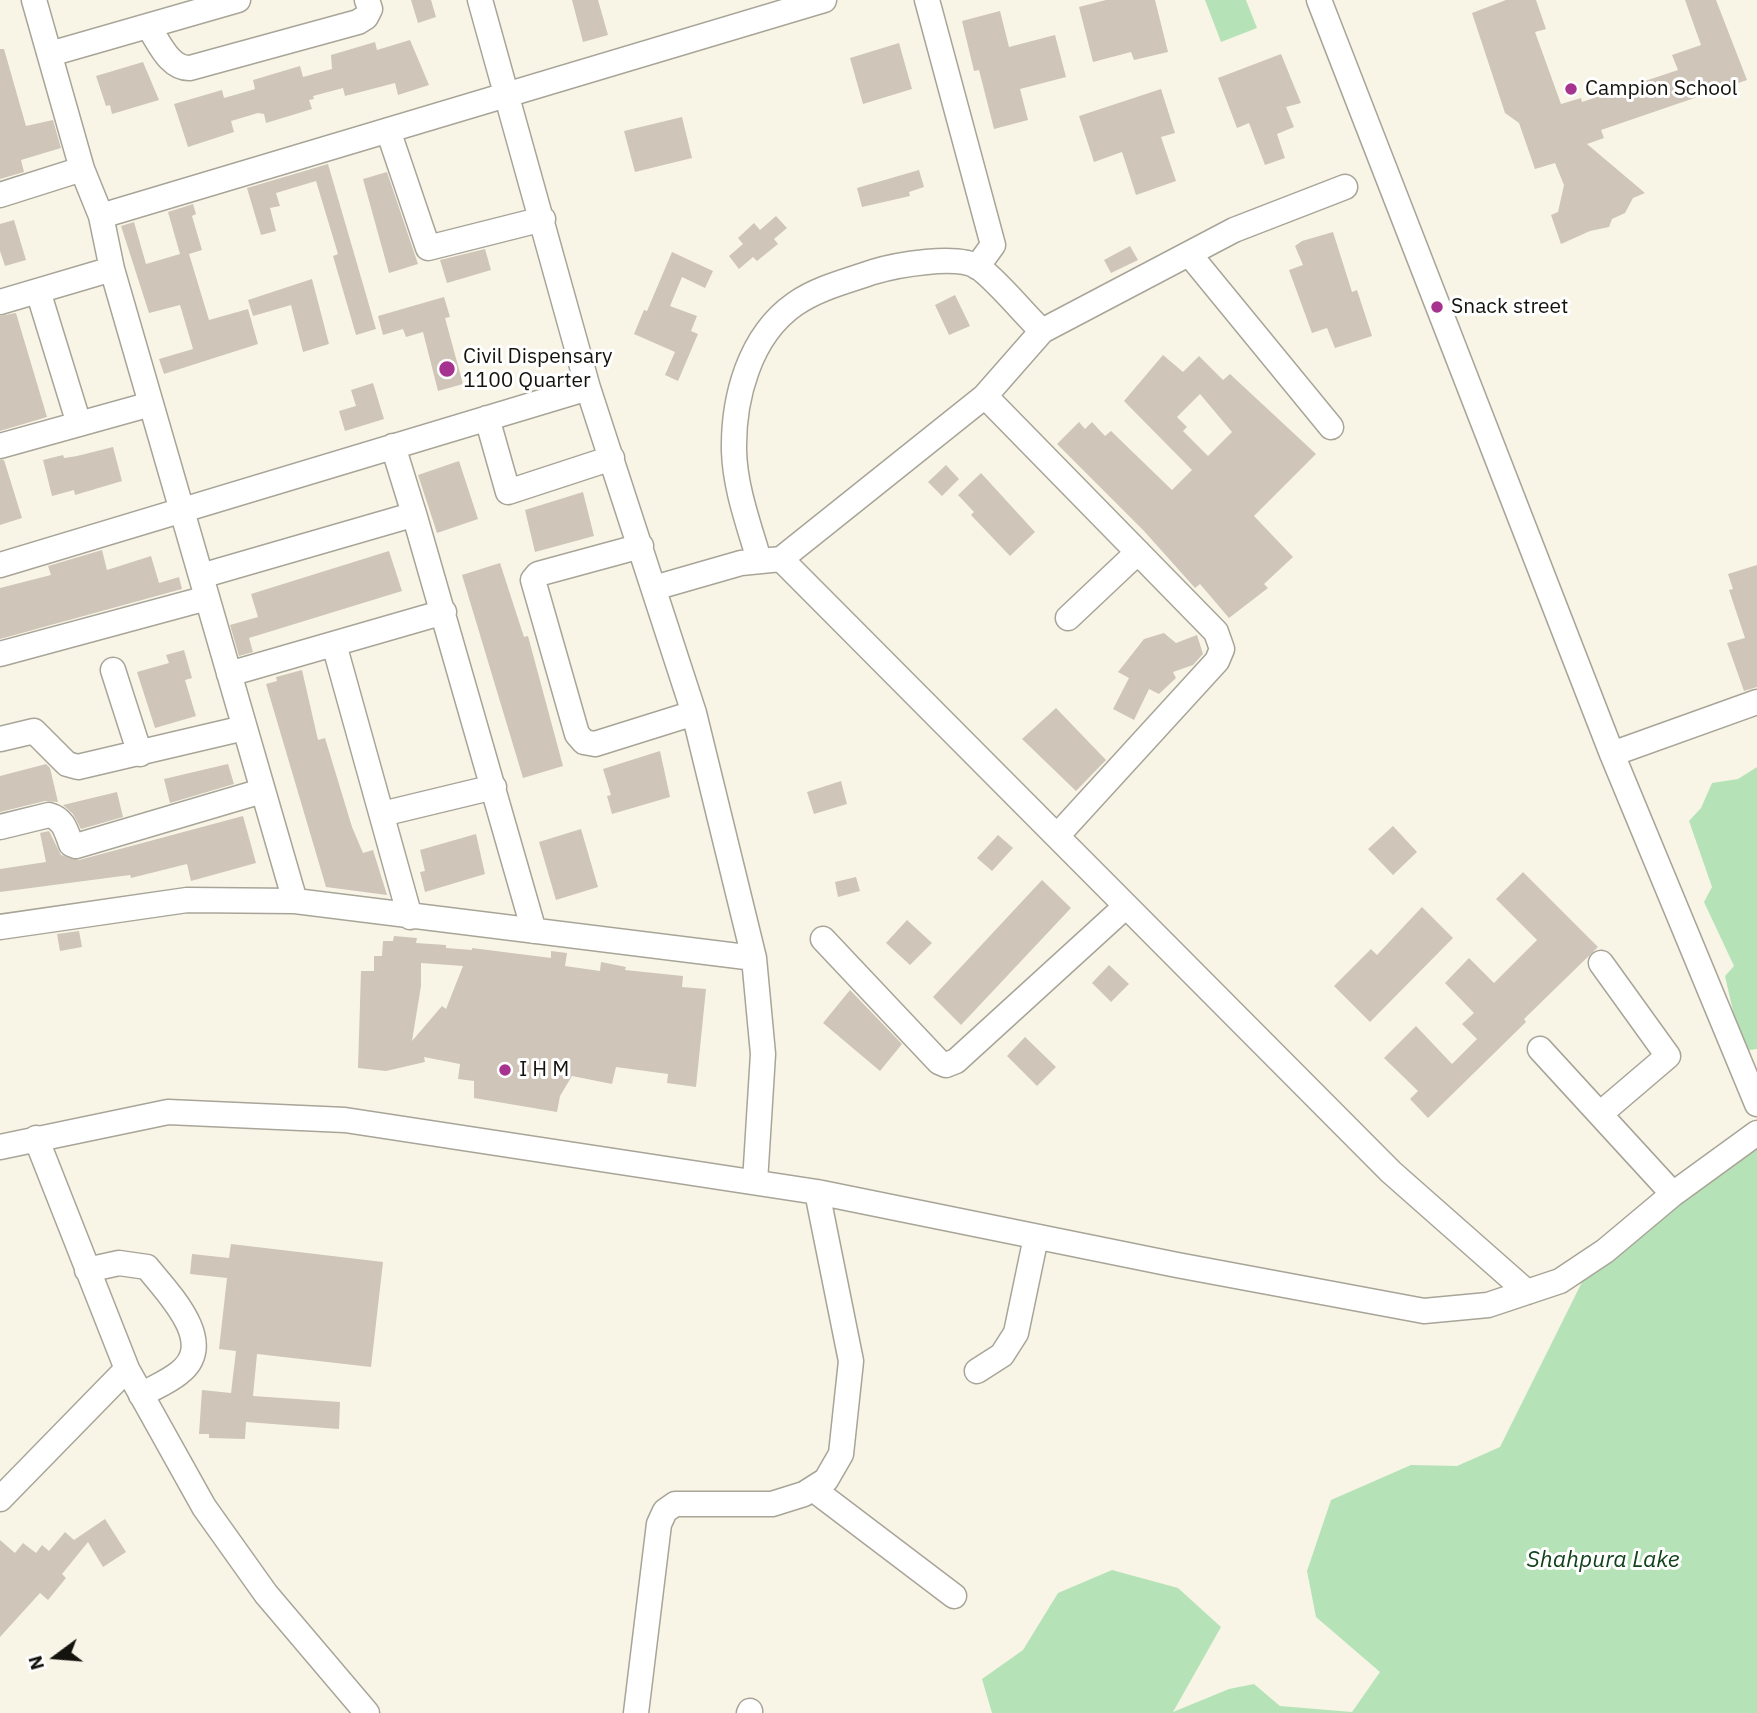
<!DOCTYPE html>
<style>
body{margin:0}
#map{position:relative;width:1757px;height:1713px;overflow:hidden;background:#f8f5e7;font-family:"IBM Plex Sans",sans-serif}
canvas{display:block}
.north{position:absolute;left:21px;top:1622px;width:70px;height:70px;-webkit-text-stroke:5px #fff;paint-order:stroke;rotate:254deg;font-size:19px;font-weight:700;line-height:28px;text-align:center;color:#14130e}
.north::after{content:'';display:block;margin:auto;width:24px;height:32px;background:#14130e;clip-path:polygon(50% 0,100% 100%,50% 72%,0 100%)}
</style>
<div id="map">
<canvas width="1757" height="1713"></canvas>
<div class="north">N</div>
</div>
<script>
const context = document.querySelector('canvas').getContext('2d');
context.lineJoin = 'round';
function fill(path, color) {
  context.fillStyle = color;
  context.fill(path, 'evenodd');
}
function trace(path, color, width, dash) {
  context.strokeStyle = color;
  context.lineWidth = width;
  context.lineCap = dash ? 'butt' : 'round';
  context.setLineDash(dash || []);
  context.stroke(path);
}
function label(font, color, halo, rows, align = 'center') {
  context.font = font + ' "IBM Plex Sans",sans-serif';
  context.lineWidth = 6;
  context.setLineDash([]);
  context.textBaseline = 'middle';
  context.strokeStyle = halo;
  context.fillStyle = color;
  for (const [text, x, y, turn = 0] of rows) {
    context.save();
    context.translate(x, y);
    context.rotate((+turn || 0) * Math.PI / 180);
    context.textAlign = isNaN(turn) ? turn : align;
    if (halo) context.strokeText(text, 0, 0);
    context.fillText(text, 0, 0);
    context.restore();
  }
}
fill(new Path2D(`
 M 1205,0 L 1246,0 L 1257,28 L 1221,42 Z
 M 1757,767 L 1757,1049 L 1742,1051 L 1725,976 L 1734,966 L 1704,902 L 1712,887 L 1689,821 L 1701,808 L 1712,783 L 1738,779 Z
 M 1757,1146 L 1757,1713 L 992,1713 L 982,1679 L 1023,1650 L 1058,1593 L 1112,1570 L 1178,1588 L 1221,1627 L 1173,1712 L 1229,1689 L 1254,1684 L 1280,1706 L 1352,1712 L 1380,1672 L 1316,1617 L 1307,1571 L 1331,1500 L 1411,1465 L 1457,1466 L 1500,1447 L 1584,1278 Z`), '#b5e3b7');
fill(new Path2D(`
 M 411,0 L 431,0 L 436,17 L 418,23 Z
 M 572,0 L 598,0 L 608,35 L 583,42 Z
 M 1106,0 L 1155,0 L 1168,52 L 1134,60 L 1131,52 L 1093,62 L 1079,7 Z
 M 1506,0 L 1536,0 L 1546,29 L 1535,32 L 1561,104 L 1581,98 L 1582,102 L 1678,70 L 1672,55 L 1701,45 L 1685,0 L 1716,0 L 1747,80 L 1601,130 L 1604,138 L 1587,144 L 1645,193 L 1633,198 L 1625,213 L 1612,219 L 1609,227 L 1590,231 L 1561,244 L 1551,215 L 1558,212 L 1564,185 L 1555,163 L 1535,169 L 1519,123 L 1505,113 L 1472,13 Z
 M 1000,11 L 1009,47 L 1055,35 L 1066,77 L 1020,89 L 1028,120 L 994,129 L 979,70 L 974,71 L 962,21 Z
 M 410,40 L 429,85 L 398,95 L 395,83 L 345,96 L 343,88 L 313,96 L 314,99 L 309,100 L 312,109 L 299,113 L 266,123 L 264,114 L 258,113 L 231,121 L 234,132 L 188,147 L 174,104 L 222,90 L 224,98 L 252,90 L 255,89 L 253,80 L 300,66 L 303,77 L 332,69 L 331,55 L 375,42 L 377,50 Z
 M 899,43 L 912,89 L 863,104 L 850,58 Z
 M 0,49 L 4,49 L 26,126 L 53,120 L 61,148 L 21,160 L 24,172 L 0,179 Z
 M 1281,54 L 1301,103 L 1286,107 L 1294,127 L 1277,134 L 1285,158 L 1265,165 L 1249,123 L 1237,128 L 1218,78 Z
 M 143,62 L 159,100 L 112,114 L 110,105 L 106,106 L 96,76 Z
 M 1161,89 L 1175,133 L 1161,137 L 1176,181 L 1136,195 L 1122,152 L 1094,162 L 1079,116 Z
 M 682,117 L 692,158 L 635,172 L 624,131 Z
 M 328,164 L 376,329 L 356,335 L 333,256 L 338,254 L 316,181 L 276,193 L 280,206 L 270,208 L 276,231 L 261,235 L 247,188 Z
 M 919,170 L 924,187 L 909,192 L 910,196 L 862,207 L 857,188 Z
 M 387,172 L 418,264 L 389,273 L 363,179 Z
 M 193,204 L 196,214 L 192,216 L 202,250 L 189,254 L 209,320 L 248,309 L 258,344 L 164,374 L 159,359 L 193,349 L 180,305 L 149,313 L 121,226 L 134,222 L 146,264 L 180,254 L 168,212 Z
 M 776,216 L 787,228 L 774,239 L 778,244 L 757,261 L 753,257 L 739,269 L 729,256 L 743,244 L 738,238 L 754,223 L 760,230 Z
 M 14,220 L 26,260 L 5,266 L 0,251 L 0,224 Z
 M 1333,232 L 1352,292 L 1357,290 L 1372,336 L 1335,348 L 1327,328 L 1312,333 L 1289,270 L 1303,265 L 1295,246 L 1302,241 Z
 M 1130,246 L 1138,260 L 1111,273 L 1104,260 Z
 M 485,249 L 491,270 L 447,283 L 440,260 Z
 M 672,252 L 713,271 L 705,288 L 682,277 L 670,306 L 697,316 L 691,331 L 698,334 L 678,381 L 665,375 L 675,352 L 634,334 L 644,310 L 647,311 Z
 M 312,279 L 329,344 L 303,352 L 291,305 L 253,316 L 248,300 Z
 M 955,295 L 970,326 L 949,335 L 935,305 Z
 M 444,297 L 450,317 L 445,318 L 463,384 L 438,391 L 423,332 L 406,337 L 403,329 L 383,335 L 378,316 Z
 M 16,313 L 47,417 L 0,431 L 0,316 Z
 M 1163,355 L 1183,372 L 1199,356 L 1223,380 L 1230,374 L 1316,454 L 1254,516 L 1293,557 L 1264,584 L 1268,588 L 1229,618 L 1200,584 L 1195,588 L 1144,531 L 1057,444 L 1079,422 L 1085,429 L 1092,422 L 1105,436 L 1111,431 L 1172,490 L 1192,470 L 1124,401 ZM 1200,394 L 1232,432 L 1208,456 L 1183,431 L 1187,427 L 1177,417 Z
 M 373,383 L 384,419 L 345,431 L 339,411 L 356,406 L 351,390 Z
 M 113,447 L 122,481 L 75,495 L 74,490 L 52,496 L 43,460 L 63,455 L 64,458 L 77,456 Z
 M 0,460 L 4,460 L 22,518 L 0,525 Z
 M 459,461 L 478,519 L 437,533 L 418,475 Z
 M 946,465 L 959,479 L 942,496 L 928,482 Z
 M 981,473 L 1035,532 L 1010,556 L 971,515 L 974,512 L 958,495 Z
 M 583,492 L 594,536 L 535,552 L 525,510 Z
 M 102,550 L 107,570 L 151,556 L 159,583 L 179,577 L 182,589 L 0,639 L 0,588 L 51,575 L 48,566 Z
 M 389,551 L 402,591 L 249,638 L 253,652 L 239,656 L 230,625 L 258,617 L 251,594 Z
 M 500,563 L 524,637 L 528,636 L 563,766 L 523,778 L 462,575 Z
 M 1757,565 L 1757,687 L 1744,691 L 1727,643 L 1745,638 L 1729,590 L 1733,589 L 1728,574 Z
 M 1164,633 L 1176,643 L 1197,635 L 1203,654 L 1193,665 L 1173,672 L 1176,678 L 1159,694 L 1149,689 L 1134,720 L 1113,709 L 1129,678 L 1118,672 L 1144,639 Z
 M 184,650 L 192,678 L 185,680 L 196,716 L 155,728 L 137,672 L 169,663 L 166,655 Z
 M 302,670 L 318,740 L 325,738 L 352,827 L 363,853 L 373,850 L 387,895 L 326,887 L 266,684 L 277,681 L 276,677 Z
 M 1056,708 L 1106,760 L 1076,791 L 1022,739 Z
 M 660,751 L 670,797 L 612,814 L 607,796 L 611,795 L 603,769 Z
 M 46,764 L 50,768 L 58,802 L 45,801 L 0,812 L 0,776 Z
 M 228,764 L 234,784 L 170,803 L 164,779 Z
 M 841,781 L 847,804 L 814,814 L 807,792 Z
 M 117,792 L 123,817 L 81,829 L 73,814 L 63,805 Z
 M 243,816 L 256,863 L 191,881 L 187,864 L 131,878 L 130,875 L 0,892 L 0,869 L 46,862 L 40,833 L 49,831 L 61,855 L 79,860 Z
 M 1393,826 L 1417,852 L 1393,875 L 1368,849 Z
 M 581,829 L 598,887 L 556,900 L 539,842 Z
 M 476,834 L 485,874 L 425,892 L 420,872 L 425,871 L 420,850 Z
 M 998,835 L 1013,848 L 992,871 L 977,858 Z
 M 1523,872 L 1598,947 L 1524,1019 L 1526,1022 L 1428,1118 L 1410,1099 L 1418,1091 L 1384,1058 L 1416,1026 L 1452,1064 L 1477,1039 L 1462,1024 L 1474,1013 L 1445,983 L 1469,958 L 1494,983 L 1537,940 L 1496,899 Z
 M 856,877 L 860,891 L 838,897 L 835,882 Z
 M 1042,880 L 1071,908 L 961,1025 L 933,997 Z
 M 1422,907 L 1453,938 L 1370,1022 L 1334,986 L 1371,949 L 1377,955 Z
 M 907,920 L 932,943 L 910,965 L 886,943 Z
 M 79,931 L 82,947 L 60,951 L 57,934 Z
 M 394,936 L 417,938 L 416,943 L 446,945 L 446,948 L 472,950 L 472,948 L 551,958 L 551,951 L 567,953 L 565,966 L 600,971 L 601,962 L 626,967 L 625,970 L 683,976 L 682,987 L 706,989 L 696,1087 L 667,1083 L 668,1074 L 616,1067 L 612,1084 L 572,1076 L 560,1096 L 557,1112 L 474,1098 L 474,1081 L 458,1079 L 460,1064 L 424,1057 L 425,1062 L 386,1071 L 358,1068 L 361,971 L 374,971 L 374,956 L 382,956 L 383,941 L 393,941 ZM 421,963 L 463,966 L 446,1009 L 442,1006 L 412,1041 L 421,986 Z
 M 1109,965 L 1129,984 L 1111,1002 L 1092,983 Z
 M 850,990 L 902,1044 L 880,1071 L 823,1023 Z
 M 1025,1037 L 1056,1067 L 1037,1086 L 1007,1056 Z
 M 231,1244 L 383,1262 L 371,1367 L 257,1354 L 253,1396 L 340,1402 L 339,1429 L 246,1422 L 245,1439 L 209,1438 L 209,1434 L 199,1434 L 202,1390 L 231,1393 L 236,1351 L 219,1349 L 227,1278 L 190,1274 L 192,1254 L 229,1258 Z
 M 105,1519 L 126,1552 L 103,1567 L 88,1542 L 62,1574 L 66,1578 L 48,1600 L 40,1593 L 0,1637 L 0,1540 L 15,1553 L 23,1543 L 36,1553 L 42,1545 L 49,1551 L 65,1532 L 74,1540 Z`), '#cfc5b9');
const minor = new Path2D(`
 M 34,0 L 82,169 L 101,216 L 112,269 L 295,901
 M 480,0 L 588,388 L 694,713 L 754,958 L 763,1054 L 755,1182
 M 927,0 L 993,245 L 977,267
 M 1319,0 L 1612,754 L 1757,1104
 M 148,26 C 159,42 169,69 190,68 L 358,22 L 366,17 L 370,9 L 367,0
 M 50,54 L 238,0
 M 388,130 L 428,248 L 543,219
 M 0,195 L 82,169
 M 101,216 L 824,0
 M 1190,255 L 1331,427
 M 38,291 L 79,424
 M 0,302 L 112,269
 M 985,396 L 1216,632 L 1222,649 L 1217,661 L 1057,836
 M 487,418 L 508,492 L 612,458
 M 0,446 L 151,404
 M 393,446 L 415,517
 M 641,546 L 538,574 L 533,580 L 577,734 L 584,742 L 595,744 L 694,713
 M 781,559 L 985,396 L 1042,331 L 1234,230 L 1345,187
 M 759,560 C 749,525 735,488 734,451 C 733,399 749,336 795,304 C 818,288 847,281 873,272 C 896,265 957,254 978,267 C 996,279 1025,315 1042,331
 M 0,565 L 588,388
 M 201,576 L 405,517 L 415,517 L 534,931
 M 654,588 L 741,563 L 781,559 L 1391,1172 L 1527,1292
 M 1068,618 L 1138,552
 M 334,644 L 410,917
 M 0,654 L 207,598
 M 113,670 L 140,754
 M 229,674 L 444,612
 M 0,739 L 34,731 L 67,764 L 78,767 L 244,728
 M 1612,754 L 1757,702
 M 382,814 L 494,787
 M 0,827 L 49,815 C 64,819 66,831 71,844 L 76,846 L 262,791
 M 0,927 L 187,900 L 295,901 L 754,958
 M 823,939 L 939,1062 L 946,1065 L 956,1061 L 1126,906
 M 1540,1049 L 1673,1194
 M 1600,1114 L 1668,1056 L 1601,963
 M 36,1138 L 127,1369 L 204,1507 L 266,1594 L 367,1713
 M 0,1147 L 168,1112 L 345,1120 L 817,1192 L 1177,1265 L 1424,1311 L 1488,1305 L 1560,1281 L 1605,1251 L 1673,1194 L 1757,1133
 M 87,1270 L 119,1263 L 147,1267 C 167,1292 219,1343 179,1373 C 168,1382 153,1388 141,1395
 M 977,1371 L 1002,1355 L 1016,1333 L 1036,1237
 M 813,1489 L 954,1596
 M 0,1499 L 127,1369
 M 636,1713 L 659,1524 L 665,1511 L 675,1504 L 772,1504 L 804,1494 L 826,1480 L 841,1454 L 851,1361 L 817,1192
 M 749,1713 L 750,1711`);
trace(minor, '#a8a598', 27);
trace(minor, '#fff', 24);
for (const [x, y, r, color] of [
 [1571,89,7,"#a5338f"],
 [1437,307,7,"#a5338f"],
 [447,369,9,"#a5338f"],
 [505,1070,7,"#a5338f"]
]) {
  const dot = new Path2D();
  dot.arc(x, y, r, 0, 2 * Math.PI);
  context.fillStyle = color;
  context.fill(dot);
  trace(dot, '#fff', 2.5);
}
label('21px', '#14130e', '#fff', [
 ["Campion School",1585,89],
 ["Snack street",1451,307],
 ["Civil Dispensary",463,357],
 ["1100 Quarter",463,381],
 ["I H M",519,1070]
], 'left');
label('italic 23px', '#12421a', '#fff', [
 ["Shahpura Lake",1603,1560]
]);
</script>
